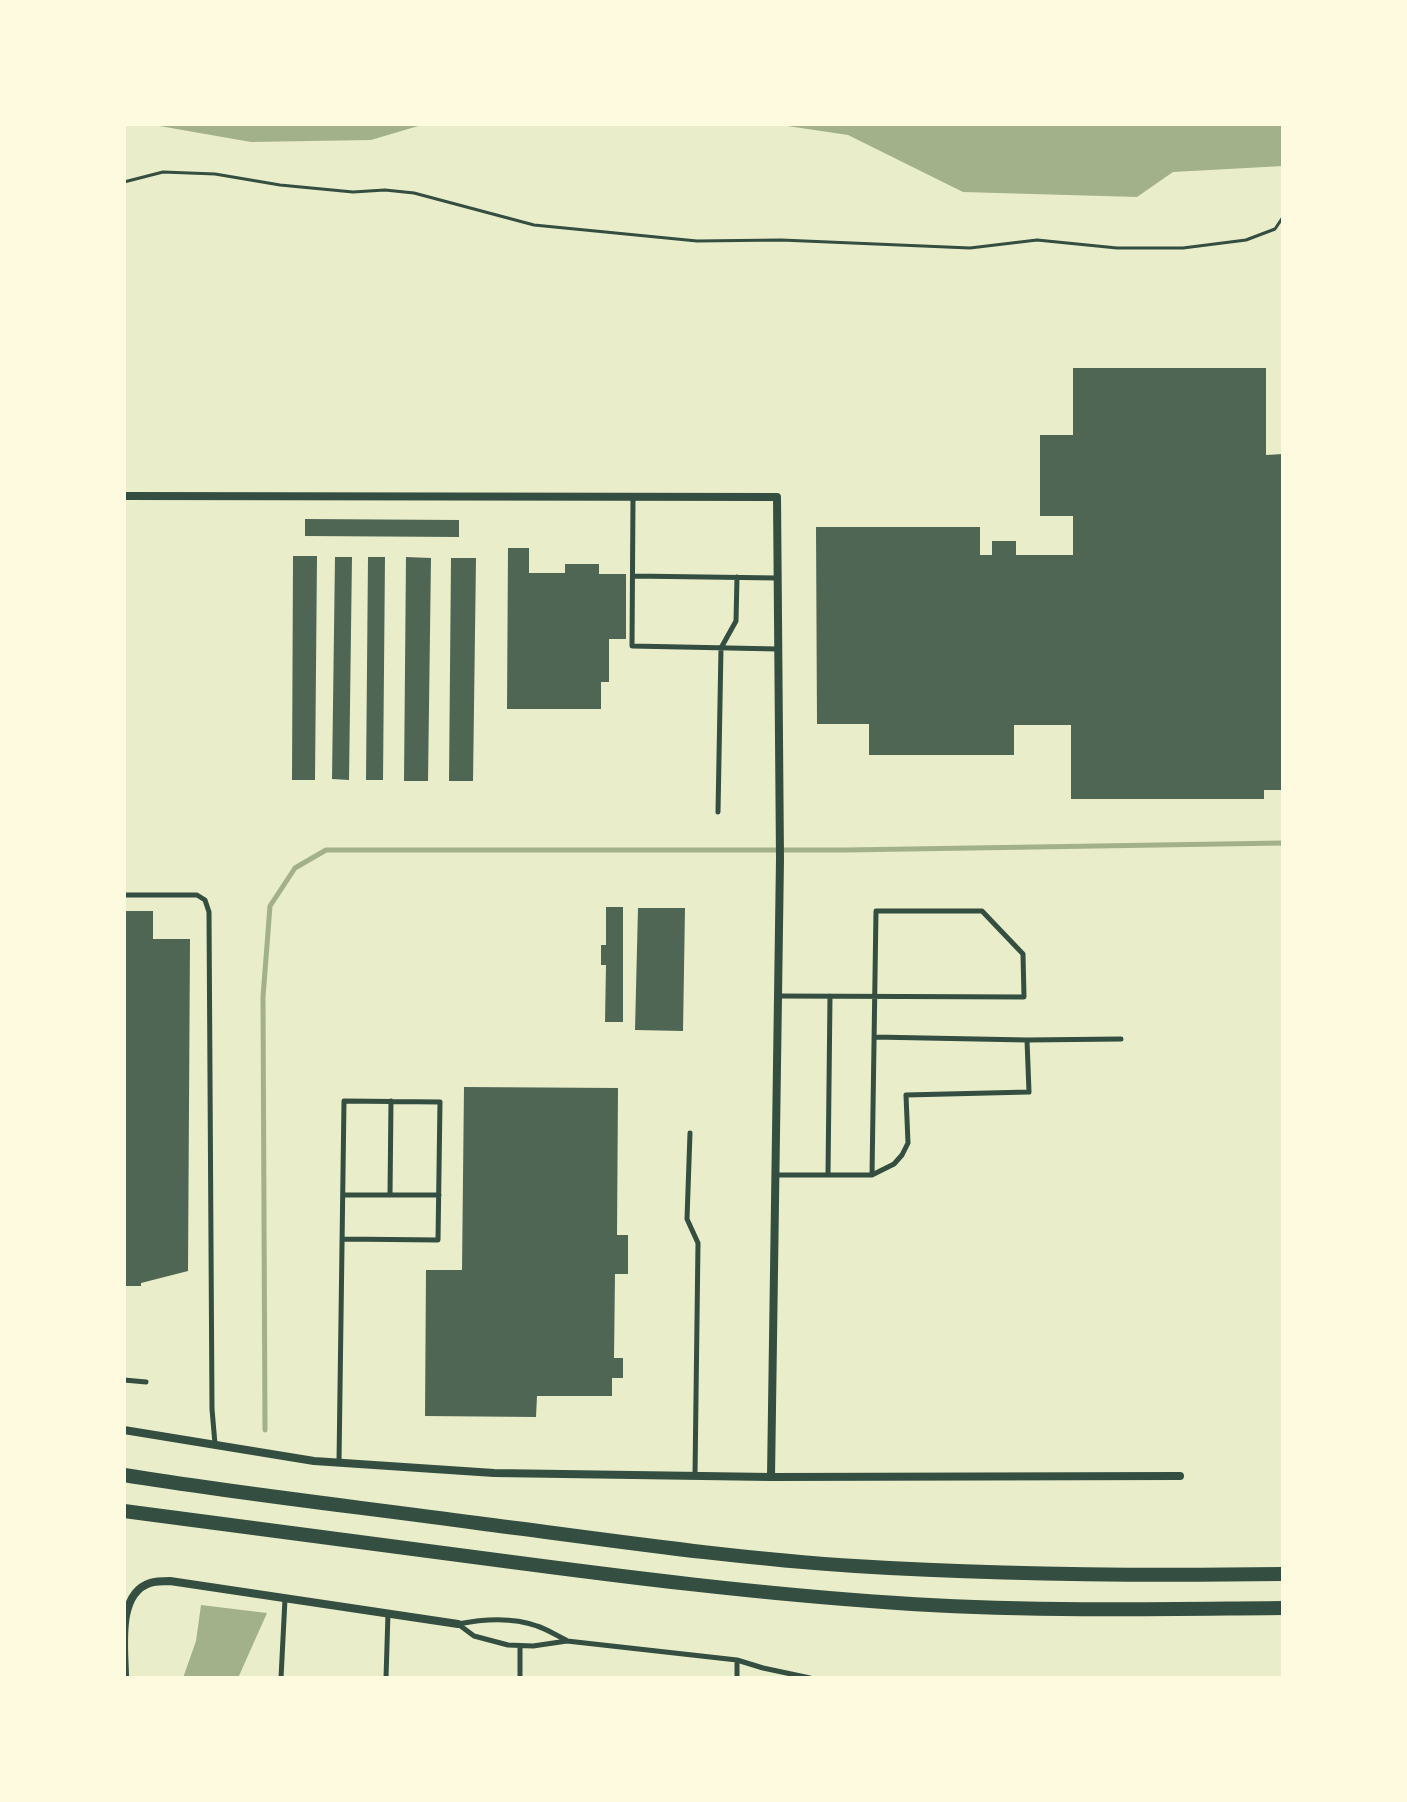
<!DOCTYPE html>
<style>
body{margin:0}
#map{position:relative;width:1407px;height:1802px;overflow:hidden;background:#e9edc9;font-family:"Source Sans 3",sans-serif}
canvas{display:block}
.frame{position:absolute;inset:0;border:126px solid #fefae0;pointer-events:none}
</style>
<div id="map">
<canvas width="1407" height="1802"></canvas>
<div class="frame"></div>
</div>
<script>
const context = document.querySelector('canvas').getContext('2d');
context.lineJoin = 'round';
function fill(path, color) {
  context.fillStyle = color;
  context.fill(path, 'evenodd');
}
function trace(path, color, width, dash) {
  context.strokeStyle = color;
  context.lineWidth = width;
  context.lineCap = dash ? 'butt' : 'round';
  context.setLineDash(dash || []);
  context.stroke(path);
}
fill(new Path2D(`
 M 148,124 L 425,124 L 371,140 L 251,142 Z
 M 774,124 L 1283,124 L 1283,166 L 1173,172 L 1137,197 L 963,192 L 848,135 Z
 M 201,1605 L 267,1613 L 238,1678 L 183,1678 L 196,1641 Z`), '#a3b18a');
trace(new Path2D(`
 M 265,1430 L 263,997 L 270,906 L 295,868 L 326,850 L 847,850 L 1283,843`), '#a3b18a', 5);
fill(new Path2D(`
 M 1073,368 L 1266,368 L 1266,455 L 1283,454 L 1283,790 L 1264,790 L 1264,799 L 1071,799 L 1071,725 L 1014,725 L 1014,755 L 869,755 L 869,724 L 817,724 L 816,527 L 980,527 L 980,555 L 992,555 L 992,541 L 1016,541 L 1016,555 L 1073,555 L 1073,516 L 1040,516 L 1040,435 L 1073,435 Z
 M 305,519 L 459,520 L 459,537 L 305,536 Z
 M 508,548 L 529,548 L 529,573 L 565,573 L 565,564 L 599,564 L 599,574 L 626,574 L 626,639 L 609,639 L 609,682 L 601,682 L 601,709 L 507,709 Z
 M 293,556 L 317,556 L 315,780 L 292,780 Z
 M 335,557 L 352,557 L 349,780 L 332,779 Z
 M 368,557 L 385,557 L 383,780 L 366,780 Z
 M 406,557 L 431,558 L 428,781 L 404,781 Z
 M 451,558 L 476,558 L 473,781 L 449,781 Z
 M 606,907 L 623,907 L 623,1022 L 605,1022 L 606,965 L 601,965 L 601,945 L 606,945 Z
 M 638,908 L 685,908 L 683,1031 L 635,1030 Z
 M 124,911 L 153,911 L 153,939 L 190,939 L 188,1271 L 141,1283 L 141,1286 L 124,1286 Z
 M 464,1087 L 618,1088 L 617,1235 L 628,1235 L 628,1274 L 615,1274 L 614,1358 L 623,1358 L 623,1378 L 612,1378 L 612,1396 L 537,1396 L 536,1417 L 425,1416 L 426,1270 L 462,1270 Z`), '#4f6655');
trace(new Path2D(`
 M 124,182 L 163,172 L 215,174 L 280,185 L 353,192 L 385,190 L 414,193 L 534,225 L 697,241 L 781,240 L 970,248 L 1037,240 L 1117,248 L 1183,248 L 1246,240 L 1275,229 L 1283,217`), '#344e41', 3);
trace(new Path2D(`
 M 633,498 L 632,646 L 778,649
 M 633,576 L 777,578
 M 718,812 L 721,648 L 736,621 L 737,577
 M 124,895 L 197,895 L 205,900 L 209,912 L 212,1409 L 215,1444
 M 778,996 C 860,996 942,997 1024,997 L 1023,954 L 982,911 L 876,911 L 872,1175
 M 874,1037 L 1027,1040 L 1121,1039
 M 690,1133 L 687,1219 L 698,1243 L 695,1475
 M 775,1175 L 872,1175 L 894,1164 L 902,1155 L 908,1143 L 906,1095 L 1029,1092 L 1027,1040
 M 828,1175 L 830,996
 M 343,1195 L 439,1195
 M 390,1195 L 391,1101
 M 124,1380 L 146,1382
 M 339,1462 L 344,1101 L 440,1102 L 438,1240 L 342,1239
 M 458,1624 L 474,1636 L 508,1645 L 533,1646 L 567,1641 L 737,1660 L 763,1668 L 810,1678
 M 458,1624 C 483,1619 512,1617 537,1626 C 547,1629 557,1636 566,1640
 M 737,1660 L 737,1678
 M 281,1678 L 285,1599
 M 386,1678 L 388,1613
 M 520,1678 L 520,1646`), '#344e41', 5);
trace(new Path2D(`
 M 124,496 L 777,497 L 780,859 L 771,1477
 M 124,1430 L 314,1461 L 494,1473 L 771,1477 L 1180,1476
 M 125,1678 C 125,1650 116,1594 150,1583 C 156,1581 164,1581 170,1581 L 458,1624`), '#344e41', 8);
trace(new Path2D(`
 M 124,1475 C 241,1494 359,1507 477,1523 C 603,1539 728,1558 855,1566 C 997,1575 1140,1576 1283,1574
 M 124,1511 C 246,1527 367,1543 489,1559 C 625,1577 760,1594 897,1603 C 1025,1612 1154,1609 1283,1608`), '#344e41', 14);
</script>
